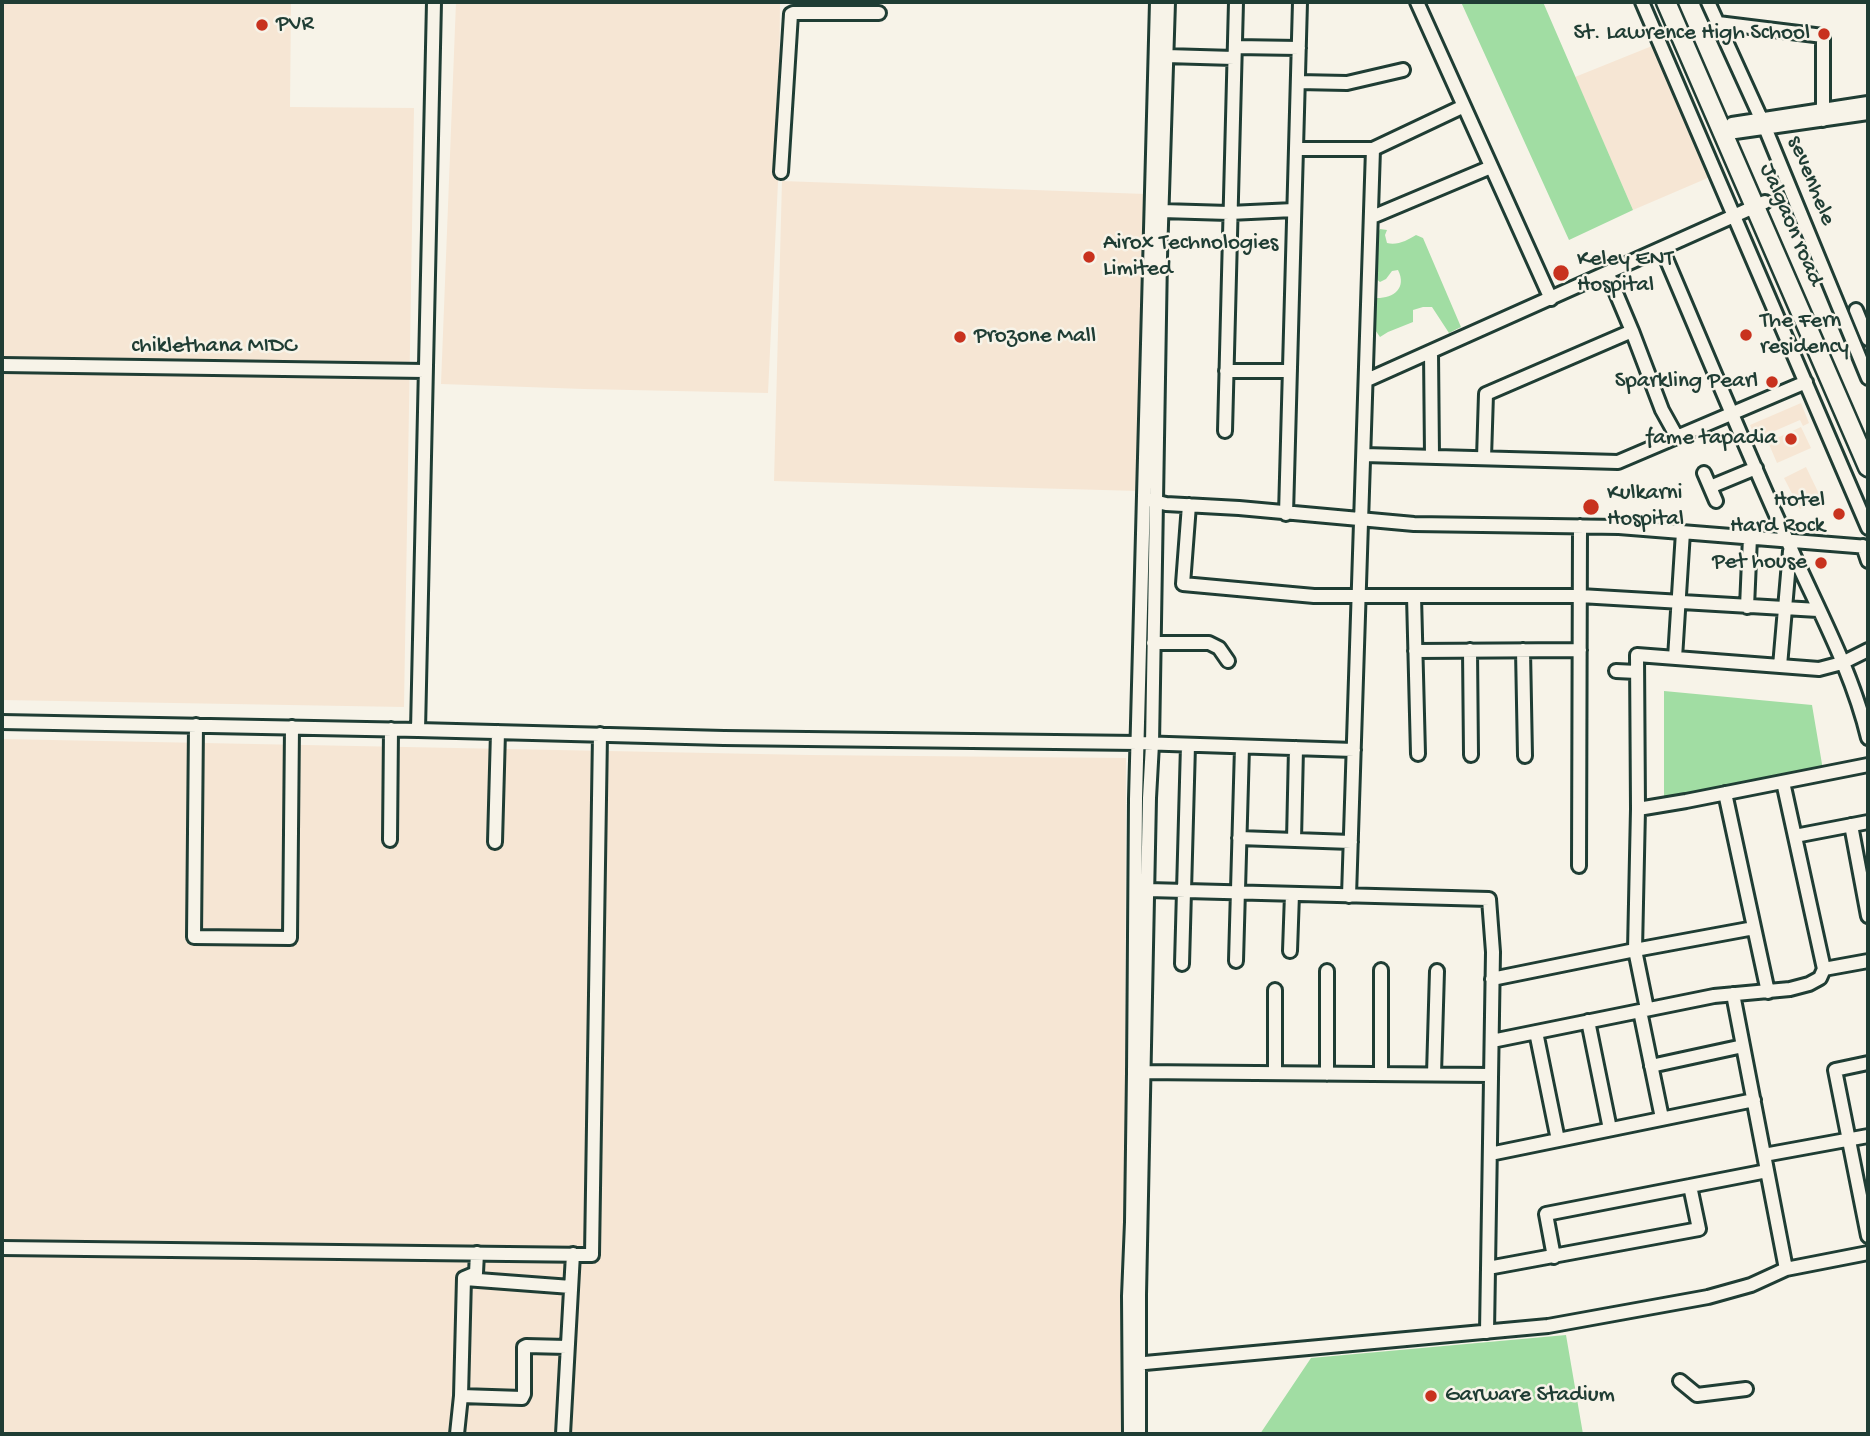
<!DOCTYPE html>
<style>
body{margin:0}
#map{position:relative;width:1870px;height:1436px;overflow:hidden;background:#f7f3e8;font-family:"Gochi Hand",sans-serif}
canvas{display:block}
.frame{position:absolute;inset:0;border:4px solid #1f3d34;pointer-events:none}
</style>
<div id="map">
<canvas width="1870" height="1436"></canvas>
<div class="frame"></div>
</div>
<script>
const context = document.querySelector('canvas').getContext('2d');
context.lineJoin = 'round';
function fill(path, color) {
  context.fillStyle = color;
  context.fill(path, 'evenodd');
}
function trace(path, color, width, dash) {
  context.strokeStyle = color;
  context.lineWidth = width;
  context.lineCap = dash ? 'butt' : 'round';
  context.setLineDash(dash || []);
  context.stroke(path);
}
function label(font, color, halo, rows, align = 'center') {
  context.font = font + ' "Gochi Hand",sans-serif';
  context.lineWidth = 5;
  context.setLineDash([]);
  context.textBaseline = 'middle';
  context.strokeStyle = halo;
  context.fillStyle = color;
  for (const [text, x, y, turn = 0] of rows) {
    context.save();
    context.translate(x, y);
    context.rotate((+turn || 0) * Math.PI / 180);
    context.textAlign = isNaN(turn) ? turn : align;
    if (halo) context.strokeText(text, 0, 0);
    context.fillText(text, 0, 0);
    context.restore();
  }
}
fill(new Path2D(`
 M 2,2 L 291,2 L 290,107 L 414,108 L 404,707 L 2,700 Z
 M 456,2 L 780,2 L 778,182 L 768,393 L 584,389 L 441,384 Z
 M 1652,46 L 1710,177 L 1633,210 L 1575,77 Z
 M 782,181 L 1146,194 L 1139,491 L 774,481 Z
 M 1801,403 L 1809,423 L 1803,426 L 1800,420 L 1756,439 L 1750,425 Z
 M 1801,427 L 1811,448 L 1777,463 L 1768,442 Z
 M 1806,467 L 1821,498 L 1800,509 L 1784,478 Z
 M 2,739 L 810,755 L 1126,758 L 1124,1434 L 2,1434 Z`), '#f6e6d4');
fill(new Path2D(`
 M 1461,2 L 1543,2 L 1633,210 L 1569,240 Z
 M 1380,229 L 1387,230 L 1385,235 L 1387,243 C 1397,246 1408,240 1416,235 L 1423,238 L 1461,327 L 1449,333 L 1432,307 L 1423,307 L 1413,310 L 1413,322 L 1388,332 L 1380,337 L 1373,327 C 1376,317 1374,308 1377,298 C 1394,298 1407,288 1398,270 L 1392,271 L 1386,279 L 1380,282 L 1374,277 C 1376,263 1374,239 1380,229 Z
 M 1664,691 L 1812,705 L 1823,770 L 1664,797 Z
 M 1566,1335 L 1583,1434 L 1260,1434 L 1311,1358 Z`), '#a1dda3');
const minor = new Path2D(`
 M 1417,2 L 1551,299
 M 1642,2 L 1868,528
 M 1708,2 L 1764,125 L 1868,378
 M 1718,23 L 1823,36 L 1823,120
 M 1235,47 L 1299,48
 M 1166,56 L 1234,58
 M 1298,82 L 1347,83 L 1403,70
 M 1732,124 L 1868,103
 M 1735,132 L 1868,113
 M 1296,149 L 1373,149 L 1464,106
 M 781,172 L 791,14 L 793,13 L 879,13
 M 1162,211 L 1229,213 L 1294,210
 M 1372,217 L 1491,167
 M 1662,249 C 1704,347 1744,445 1788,542 C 1816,606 1852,670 1868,738
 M 1608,274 L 1632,331 L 1662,410 L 1677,437
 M 1856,310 L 1868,339
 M 1431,352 L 1432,456
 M 2,365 L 425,371
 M 1226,371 L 1290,371
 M 1367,380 L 1765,202
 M 1225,431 L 1236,2
 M 1364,455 L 1618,462 L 1806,382
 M 1484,458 L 1486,394 L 1632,331
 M 1704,473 L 1716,501
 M 1710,487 L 1756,468
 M 1150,500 L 1166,504 L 1239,508 L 1414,524 L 1619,527 L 1868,547
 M 1189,505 L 1183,584 L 1314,596 L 1580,596 L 1818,610
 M 1286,514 L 1300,2
 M 1863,546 L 1868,561
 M 1414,596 L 1418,754
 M 1747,607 L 1750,537
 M 1153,643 L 1209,643 L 1219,648 L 1228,661
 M 1470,650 L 1471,755
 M 1523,650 L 1525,756
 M 1415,651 L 1580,650
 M 1675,658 L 1683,532
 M 1780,666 L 1790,551
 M 1616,671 L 1637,672
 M 2,722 L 418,730 L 724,738 L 1138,743 L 1354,750
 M 196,725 L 194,937 L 290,938 L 292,727
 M 418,730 L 434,2
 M 1783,782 L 1824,969
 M 1725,793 L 1768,992
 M 1638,809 L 1686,801 L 1868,765
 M 1851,825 L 1868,916
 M 1795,836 L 1868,822
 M 1239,838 L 1351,842
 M 390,840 L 391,729
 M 1294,840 L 1296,748
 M 495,842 L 498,732
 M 1579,866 L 1580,526
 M 1148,890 L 1489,899 L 1493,952 L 1487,1332
 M 1349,896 L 1373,149
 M 1290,951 L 1292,894
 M 1236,961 L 1242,747
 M 1182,964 L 1188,745
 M 1327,971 L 1327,1074
 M 1492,979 L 1635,950 L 1754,928
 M 1733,994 L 1786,1269
 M 1647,1009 L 1635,950 L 1638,809 L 1637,655 L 1819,669 L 1842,663 L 1868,650
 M 1640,1011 L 1662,1118
 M 1588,1021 L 1610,1129
 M 1536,1032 L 1558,1140
 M 1492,1041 L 1714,996 L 1790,989 L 1809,984 L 1820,978 L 1824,969 L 1868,961
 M 1868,1063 L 1835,1070 L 1868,1236
 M 1651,1066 L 1743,1046
 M 1138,1072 L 1491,1075
 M 1275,1073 L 1275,990
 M 1381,1074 L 1381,970
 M 1434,1074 L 1437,971
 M 1490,1154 L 1754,1100
 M 1764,1155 L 1868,1136
 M 2,1248 L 592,1255 L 600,734
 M 1554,1257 L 1546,1214 L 1767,1171
 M 1488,1268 L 1699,1229 L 1690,1186
 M 465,1279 L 571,1287
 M 1134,1364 L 1548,1326 L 1708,1297 L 1751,1285 L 1786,1269 L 1868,1253
 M 1680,1381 L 1697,1395 L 1746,1389
 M 461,1396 L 522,1398 L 524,1394 L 524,1347 L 526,1346 L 567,1347
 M 457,1434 L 461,1396 L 464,1278 L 476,1273 L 477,1253
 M 563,1434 L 573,1254
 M 1130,1434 L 1129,1296 L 1132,1222 L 1134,1072 L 1136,799 L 1157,2
 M 1139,1434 L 1139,1295 L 1149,798 L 1152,744 L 1160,257 L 1168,2`);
const highway = new Path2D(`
 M 1666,2 L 1868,467`);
trace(minor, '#1f3d34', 18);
trace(highway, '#1f3d34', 23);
trace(minor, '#f7f3e8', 12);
trace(highway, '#f7f3e8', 18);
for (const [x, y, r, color] of [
 [262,25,7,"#c8321e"],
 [1824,34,7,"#c8321e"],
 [1089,257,7,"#c8321e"],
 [1561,273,9,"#c8321e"],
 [1746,335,7,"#c8321e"],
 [960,337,7,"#c8321e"],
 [1772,382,7,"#c8321e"],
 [1791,439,7,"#c8321e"],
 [1591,507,9,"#c8321e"],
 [1839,514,7,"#c8321e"],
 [1821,563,7,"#c8321e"],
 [1431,1396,7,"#c8321e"]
]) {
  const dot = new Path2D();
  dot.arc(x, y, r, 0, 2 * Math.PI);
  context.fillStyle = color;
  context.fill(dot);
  trace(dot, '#f7f3e8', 2.5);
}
label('23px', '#1f3d34', '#f7f3e8', [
 ["PVR",276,25],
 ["St. Lawrence High School",1810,34,"right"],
 ["Airox Technologies",1103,244],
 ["Limited",1103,270],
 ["Keley ENT",1577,260],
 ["Hospital",1577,286],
 ["The Fern",1760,322],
 ["residency",1760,348],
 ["Prozone Mall",974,337],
 ["Sparkling Pearl",1758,382,"right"],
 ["fame tapadia",1777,439,"right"],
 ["Kulkarni",1607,494],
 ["Hospital",1607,520],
 ["Hotel",1825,501,"right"],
 ["Hard Rock",1825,527,"right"],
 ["Pet house",1807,563,"right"],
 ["Garware Stadium",1445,1396]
], 'left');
label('23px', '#1f3d34', '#f7f3e8', [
 ["sevenhele",1810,181,68],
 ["Jalgaon road",1790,225,67],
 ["chiklethana MIDC",214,347]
]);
</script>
